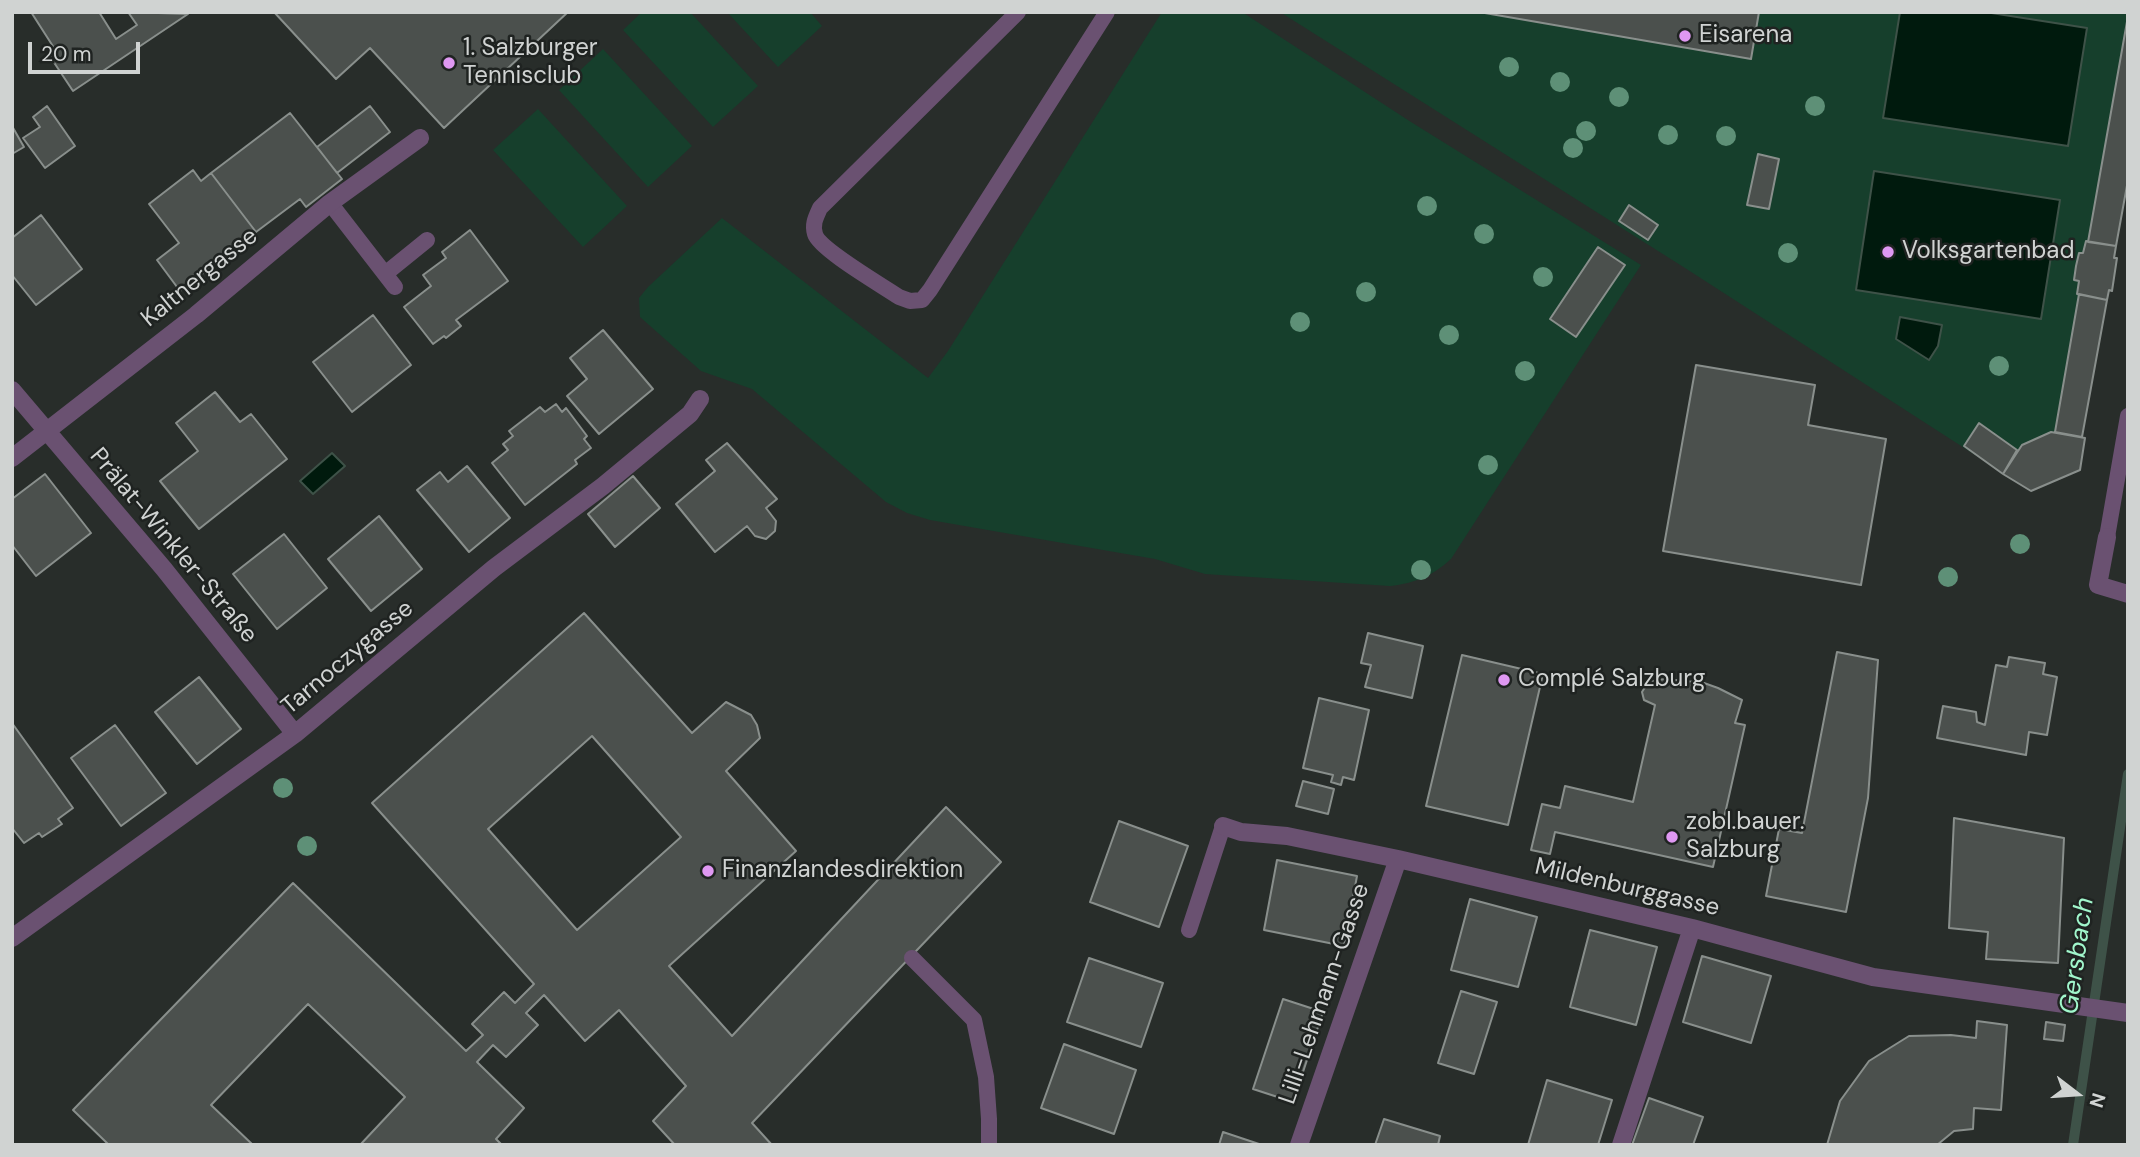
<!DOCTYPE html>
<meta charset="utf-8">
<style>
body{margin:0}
#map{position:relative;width:2140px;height:1157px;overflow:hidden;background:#282d2a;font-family:"DM Sans",sans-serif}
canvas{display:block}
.frame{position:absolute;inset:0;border:14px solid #d0d3d2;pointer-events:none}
.north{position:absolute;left:2042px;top:1059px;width:70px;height:70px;-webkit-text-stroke:5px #1f2321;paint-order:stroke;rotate:107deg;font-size:19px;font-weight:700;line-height:28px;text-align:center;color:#d0d3d2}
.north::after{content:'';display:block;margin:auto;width:24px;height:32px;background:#d0d3d2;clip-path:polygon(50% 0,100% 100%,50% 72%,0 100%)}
.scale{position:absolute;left:28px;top:42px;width:112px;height:32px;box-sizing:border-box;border:4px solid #d0d3d2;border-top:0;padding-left:9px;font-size:21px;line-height:24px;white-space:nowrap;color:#d0d3d2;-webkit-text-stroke:5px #1f2321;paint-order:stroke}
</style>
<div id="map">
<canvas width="2140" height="1157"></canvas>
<div class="frame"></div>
<div class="north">N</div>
<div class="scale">20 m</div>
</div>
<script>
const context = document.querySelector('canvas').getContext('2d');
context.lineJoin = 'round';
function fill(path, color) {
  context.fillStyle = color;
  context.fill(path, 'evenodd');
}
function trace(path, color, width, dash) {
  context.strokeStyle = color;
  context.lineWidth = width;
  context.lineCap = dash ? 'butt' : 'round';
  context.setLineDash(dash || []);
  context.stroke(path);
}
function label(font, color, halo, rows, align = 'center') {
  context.font = font + ' "DM Sans",sans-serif';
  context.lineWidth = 5;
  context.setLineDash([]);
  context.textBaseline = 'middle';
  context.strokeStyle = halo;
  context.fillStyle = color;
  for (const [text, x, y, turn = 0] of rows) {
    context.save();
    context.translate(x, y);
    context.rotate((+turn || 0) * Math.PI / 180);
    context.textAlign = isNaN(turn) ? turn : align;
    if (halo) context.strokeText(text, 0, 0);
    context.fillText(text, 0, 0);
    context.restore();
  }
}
fill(new Path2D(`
 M 642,12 L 690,12 L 758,86 L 713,127 L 623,30 Z
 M 727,12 L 810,12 L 822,26 L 778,67 Z
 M 1162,12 L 1242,12 L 1411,122 L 1641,265 L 1451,559 C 1432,576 1416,583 1390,586 L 1205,574 L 1155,559 L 930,520 L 907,513 L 886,502 L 752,389 L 701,371 L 640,317 L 639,298 L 648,287 L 722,218 L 928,378 L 948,351 Z
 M 1280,12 L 1479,12 L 1751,59 L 1759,12 L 2128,12 L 2128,180 L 2114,257 L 2117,258 L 2112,291 L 2109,291 L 2082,436 L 2085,438 L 2080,470 L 2031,491 L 1685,268 Z
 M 603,49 L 692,146 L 648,187 L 559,90 Z
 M 538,109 L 627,206 L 583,247 L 493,150 Z`), '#163f2c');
const water = new Path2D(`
 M 1900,12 L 1985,12 L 2087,28 L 2068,146 L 1883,118 Z
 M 1874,171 L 2060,200 L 2041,319 L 1856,290 Z
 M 1900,317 L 1942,325 L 1938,346 L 1929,360 L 1896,339 Z
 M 332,453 L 345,466 L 313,494 L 300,481 Z`);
fill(water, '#001a0d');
trace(water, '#3e5248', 2);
trace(new Path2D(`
 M 2073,1145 L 2128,774`), '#3e5248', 10);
const building = new Path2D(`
 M 31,12 L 99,12 L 116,39 L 137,25 L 128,12 L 188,14 L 73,91 L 49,55 L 56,51 Z
 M 274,12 L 568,12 L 444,128 L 370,48 L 336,79 Z
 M 1479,12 L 1759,12 L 1751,59 Z
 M 2128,16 L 2128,180 L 2116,246 L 2088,242 Z
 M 47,106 L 75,146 L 45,168 L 23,138 L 40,127 L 33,117 Z
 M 370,106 L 390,132 L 337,173 L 317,147 Z
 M 290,113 L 342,179 L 306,207 L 300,199 L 256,232 L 211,173 Z
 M 12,126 L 24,147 L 12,154 Z
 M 1758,154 L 1779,159 L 1769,209 L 1747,205 Z
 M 193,170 L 201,181 L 211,173 L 256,232 L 180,291 L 157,260 L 179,243 L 149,204 Z
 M 1629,205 L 1658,225 L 1648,240 L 1619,221 Z
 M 41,215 L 82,269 L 36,305 L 12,275 L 12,238 Z
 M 470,230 L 508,281 L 456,320 L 461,326 L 446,338 L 444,336 L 433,344 L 404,307 L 431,286 L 423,275 L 446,258 L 442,252 Z
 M 2086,241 L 2116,246 L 2114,258 L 2117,258 L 2112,291 L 2109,290 L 2107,300 L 2077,294 L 2079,281 L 2074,280 L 2076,266 L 2079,253 L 2083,253 Z
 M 1598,247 L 1625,265 L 1576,337 L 1550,319 Z
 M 2079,294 L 2107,300 L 2082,437 L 2055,432 Z
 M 373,315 L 411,365 L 352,412 L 313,362 Z
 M 603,330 L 653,389 L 599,434 L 567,396 L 587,379 L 570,358 Z
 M 1696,365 L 1815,385 L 1808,425 L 1886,439 L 1861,585 L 1663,551 Z
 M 215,392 L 240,422 L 251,414 L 287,459 L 199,529 L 160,481 L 198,451 L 176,423 Z
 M 556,404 L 562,412 L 566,408 L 587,436 L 584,439 L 591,448 L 575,460 L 577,464 L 525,505 L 492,463 L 508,450 L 503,444 L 513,436 L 509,431 L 540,407 L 545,412 Z
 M 1979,423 L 2017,450 L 2003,474 L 1964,446 Z
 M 2051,432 L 2085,438 L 2080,470 L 2031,491 L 2003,474 L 2022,445 Z
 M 727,443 L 777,499 L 766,508 L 776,521 L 775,531 L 766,539 L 755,536 L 747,526 L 715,552 L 676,504 L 715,471 L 706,460 Z
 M 467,466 L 510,518 L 469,552 L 417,490 L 440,472 L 448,482 Z
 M 45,474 L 91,533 L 36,576 L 12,545 L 12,499 Z
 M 633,476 L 660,508 L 615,547 L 588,514 Z
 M 379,516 L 422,569 L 371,611 L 328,559 Z
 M 284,534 L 327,588 L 277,629 L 233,574 Z
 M 584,613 L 692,733 L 726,702 L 751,715 L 757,725 L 760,738 L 726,771 L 796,851 L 669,966 L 732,1036 L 946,807 L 1001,862 L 752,1123 L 772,1145 L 675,1145 L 653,1121 L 686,1086 L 619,1010 L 585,1041 L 544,995 L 526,1013 L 538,1025 L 506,1057 L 493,1045 L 477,1062 L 524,1108 L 496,1139 L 502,1145 L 360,1145 L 405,1097 L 308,1004 L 211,1105 L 253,1145 L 109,1145 L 73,1110 L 293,883 L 466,1051 L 483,1035 L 472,1024 L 504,992 L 515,1003 L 534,984 L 372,803 ZM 592,736 L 681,837 L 577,930 L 488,829 Z
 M 1368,633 L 1423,646 L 1412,698 L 1365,687 L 1371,665 L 1361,663 Z
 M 1837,652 L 1878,660 L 1868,798 L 1846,912 L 1766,896 L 1779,829 L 1802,833 Z
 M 1462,655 L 1543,674 L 1508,825 L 1426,806 Z
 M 2009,657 L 2045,663 L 2043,674 L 2057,677 L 2047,735 L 2029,732 L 2026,755 L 1937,738 L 1943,706 L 1976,712 L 1977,722 L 1985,725 L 1996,665 L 2007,667 Z
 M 199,677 L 241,729 L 197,764 L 155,712 Z
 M 1666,679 L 1704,683 L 1718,688 L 1742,700 L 1735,723 L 1745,725 L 1713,867 L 1555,832 L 1550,854 L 1531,850 L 1542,804 L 1560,808 L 1565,786 L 1633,802 L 1655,705 L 1644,700 L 1642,692 L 1647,684 L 1656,680 Z
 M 1319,698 L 1369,710 L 1354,780 L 1343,777 L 1341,785 L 1331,782 L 1333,775 L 1303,768 Z
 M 12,723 L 73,808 L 58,819 L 62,824 L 42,837 L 39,833 L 24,843 L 12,828 Z
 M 115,725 L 166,793 L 121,826 L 71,758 Z
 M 1303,781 L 1334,789 L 1328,814 L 1296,806 Z
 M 1954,818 L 2064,838 L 2058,963 L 1986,959 L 1988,932 L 1949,928 Z
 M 1119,821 L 1188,846 L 1159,927 L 1090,902 Z
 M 1277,860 L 1357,876 L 1344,946 L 1264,930 Z
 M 1470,899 L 1537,917 L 1518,987 L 1451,970 Z
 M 1590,930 L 1657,947 L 1636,1025 L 1570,1007 Z
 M 1702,956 L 1771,976 L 1751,1043 L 1683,1022 Z
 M 1089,958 L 1163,983 L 1141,1047 L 1067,1022 Z
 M 1461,991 L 1497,1002 L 1474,1074 L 1438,1063 Z
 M 1283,999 L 1323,1012 L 1293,1102 L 1253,1089 Z
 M 1977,1021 L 2007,1025 L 2001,1110 L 1974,1108 L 1973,1129 L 1954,1131 L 1937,1145 L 1827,1145 L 1840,1101 L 1869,1061 L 1909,1036 L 1951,1035 L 1976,1038 Z
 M 2046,1022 L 2065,1025 L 2063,1041 L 2044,1039 Z
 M 1064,1044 L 1136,1070 L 1114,1134 L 1041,1108 Z
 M 1547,1080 L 1612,1100 L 1598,1145 L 1528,1145 Z
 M 1649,1098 L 1703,1117 L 1693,1145 L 1632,1145 Z
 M 1384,1119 L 1440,1136 L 1438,1145 L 1375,1145 Z
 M 1223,1132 L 1262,1145 L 1219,1145 Z`);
fill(building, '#4b504d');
trace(building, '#898f8c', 2);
trace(new Path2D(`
 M 1018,12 L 820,208 C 816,217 812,224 815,234 C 819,249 883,286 899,297 L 910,301 L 922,300 L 930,290 L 1107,12
 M 330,203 L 395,287
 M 385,274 L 427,240
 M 2107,537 L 2128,416
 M 1189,930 L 1223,826
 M 912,958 L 974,1020 L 986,1077 L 989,1119 L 989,1145`), '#6a5171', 16);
trace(new Path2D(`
 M 12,390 L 164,569 L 295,734
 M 12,458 L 196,315 L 330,203 L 420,138
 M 2107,537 L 2098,585 L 2128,594
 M 1223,826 L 1241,832 L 1287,836 L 1398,859 L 1692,928 L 1873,977 L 2128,1013
 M 12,938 L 295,734 L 494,568 L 603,486 L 690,414 L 700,399
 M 1299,1145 L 1398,859
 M 1621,1145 L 1692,928`), '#6a5171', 18);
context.fillStyle = '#5e9077';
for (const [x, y] of [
 [1509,67],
 [1560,82],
 [1619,97],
 [1815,106],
 [1586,131],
 [1668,135],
 [1726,136],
 [1573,148],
 [1427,206],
 [1484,234],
 [1788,253],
 [1543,277],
 [1366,292],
 [1300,322],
 [1449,335],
 [1999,366],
 [1525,371],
 [1488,465],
 [2020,544],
 [1421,570],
 [1948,577],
 [283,788],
 [307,846]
]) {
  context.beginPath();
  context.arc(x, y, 10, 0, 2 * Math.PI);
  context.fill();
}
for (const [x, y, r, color] of [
 [1685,36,7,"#df98f2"],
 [449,63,7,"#df98f2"],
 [1888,252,7,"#df98f2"],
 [1504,680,7,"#df98f2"],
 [1672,837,7,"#df98f2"],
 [708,871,7,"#df98f2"]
]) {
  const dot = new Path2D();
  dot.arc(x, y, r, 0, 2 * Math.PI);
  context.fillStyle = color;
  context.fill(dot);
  trace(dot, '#1f2321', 2.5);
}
label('24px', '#d0d3d2', '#1f2321', [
 ["Eisarena",1699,36],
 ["1. Salzburger",463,49],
 ["Tennisclub",463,77],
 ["Volksgartenbad",1902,252],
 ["Complé Salzburg",1518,680],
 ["zobl.bauer.",1686,823],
 ["Salzburg",1686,851],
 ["Finanzlandesdirektion",722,871]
], 'left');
label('24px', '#d0d3d2', '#1f2321', [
 ["Kaltnergasse",200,278,-39],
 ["Prälat-Winkler-Straße",173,546,50],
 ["Tarnoczygasse",348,658,-40],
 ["Mildenburggasse",1627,888,13],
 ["Lilli-Lehmann-Gasse",1325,994,-71]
]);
label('italic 26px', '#a1f7cc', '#1f2321', [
 ["Gersbach",2078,956,-82]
]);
</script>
